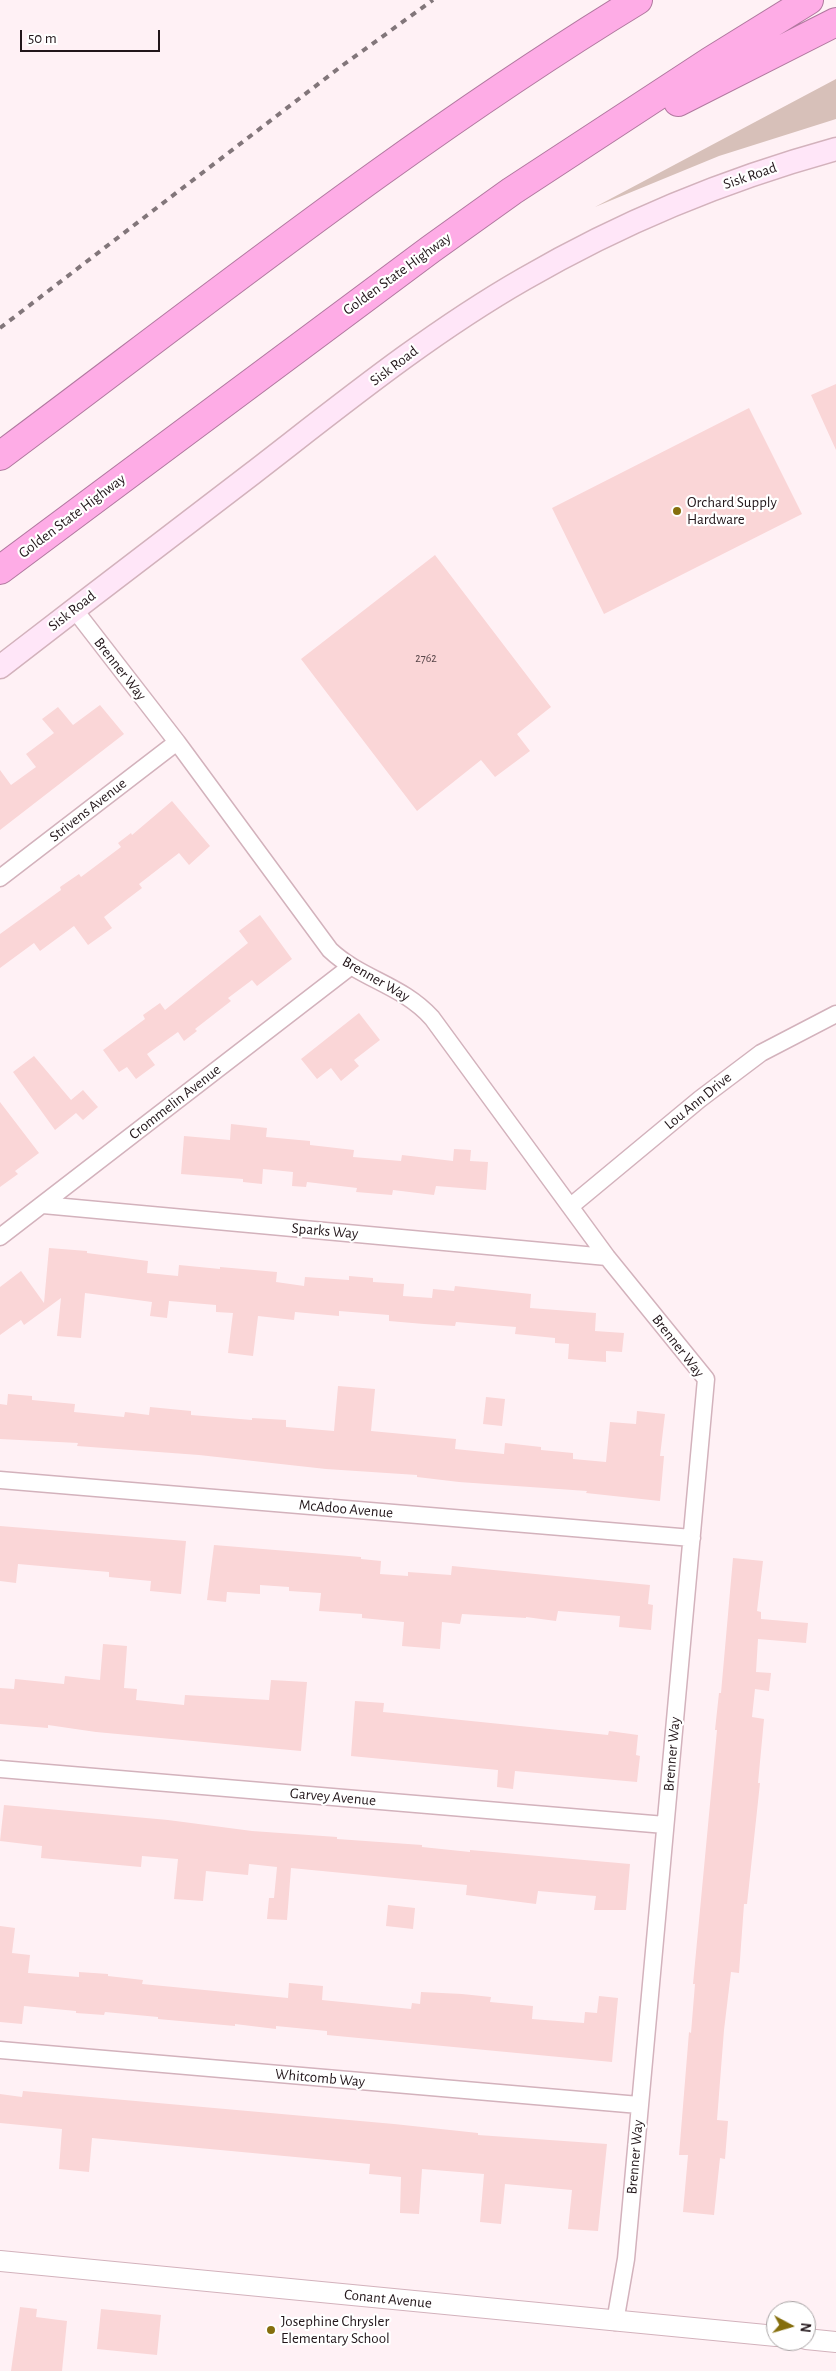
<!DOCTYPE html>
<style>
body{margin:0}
#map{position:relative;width:836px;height:2371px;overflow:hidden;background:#fff1f5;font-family:"Alegreya Sans",sans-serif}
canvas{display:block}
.north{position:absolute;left:766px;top:2301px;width:50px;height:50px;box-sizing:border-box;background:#fff;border:1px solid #a7a2a3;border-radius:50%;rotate:96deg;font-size:14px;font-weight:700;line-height:20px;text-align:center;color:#22161a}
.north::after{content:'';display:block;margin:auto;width:18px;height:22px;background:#856e0c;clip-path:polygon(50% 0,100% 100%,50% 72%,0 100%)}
.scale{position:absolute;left:20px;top:30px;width:140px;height:22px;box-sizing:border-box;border:2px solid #22161a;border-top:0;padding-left:6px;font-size:15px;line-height:18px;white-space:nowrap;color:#22161a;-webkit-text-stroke:4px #fff;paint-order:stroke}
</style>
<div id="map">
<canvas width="836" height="2371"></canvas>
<div class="north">N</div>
<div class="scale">50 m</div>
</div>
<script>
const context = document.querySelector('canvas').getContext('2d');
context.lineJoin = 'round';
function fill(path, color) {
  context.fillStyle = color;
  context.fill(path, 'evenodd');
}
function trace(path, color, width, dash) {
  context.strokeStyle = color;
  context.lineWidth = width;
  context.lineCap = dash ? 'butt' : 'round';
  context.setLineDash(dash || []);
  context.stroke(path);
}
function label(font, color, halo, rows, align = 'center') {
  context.font = font + ' "Alegreya Sans",sans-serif';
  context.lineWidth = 4.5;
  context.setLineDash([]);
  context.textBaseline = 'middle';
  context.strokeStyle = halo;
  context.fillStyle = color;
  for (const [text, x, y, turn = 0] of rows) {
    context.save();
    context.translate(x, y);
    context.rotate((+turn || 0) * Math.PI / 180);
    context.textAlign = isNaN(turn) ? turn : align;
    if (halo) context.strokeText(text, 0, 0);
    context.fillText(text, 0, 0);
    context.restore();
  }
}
fill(new Path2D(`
 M 836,79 L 836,119 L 719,156 L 595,207 Z`), '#d7c0b9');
fill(new Path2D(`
 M 836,384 L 836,450 L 811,395 Z
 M 749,408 L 802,514 L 604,614 L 552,508 Z
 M 435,555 L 551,707 L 517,734 L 530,751 L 495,777 L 481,760 L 417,811 L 301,659 Z
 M 100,705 L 124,734 L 0,830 L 0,770 L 11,785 L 36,767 L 26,754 L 54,733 L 42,719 L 58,707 L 73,725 Z
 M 172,801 L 210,846 L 189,865 L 179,853 L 139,884 L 142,888 L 104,917 L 112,928 L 88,945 L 74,926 L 40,951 L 34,943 L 0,968 L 0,934 L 61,890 L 60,887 L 79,874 L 81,877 L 121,847 L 118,843 L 131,833 L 132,835 Z
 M 260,915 L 292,959 L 257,986 L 252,980 L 228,998 L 231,1001 L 195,1029 L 197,1031 L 184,1041 L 178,1032 L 147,1054 L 155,1065 L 136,1079 L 127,1067 L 119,1072 L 103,1050 L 145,1019 L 143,1015 L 160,1003 L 165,1010 L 248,943 L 239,931 Z
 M 359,1013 L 380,1040 L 354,1060 L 359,1066 L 341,1081 L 331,1068 L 317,1079 L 301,1059 Z
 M 34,1056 L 71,1100 L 83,1090 L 98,1107 L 83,1120 L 76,1113 L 55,1130 L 13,1072 Z
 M 0,1102 L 39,1153 L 15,1171 L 18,1174 L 0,1187 Z
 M 231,1124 L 267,1128 L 266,1137 L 310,1141 L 310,1145 L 354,1150 L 353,1157 L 401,1161 L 402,1155 L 453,1161 L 454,1149 L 471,1150 L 470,1161 L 488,1162 L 486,1190 L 436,1186 L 434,1195 L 393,1190 L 392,1195 L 356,1192 L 357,1188 L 307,1182 L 306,1187 L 292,1186 L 293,1172 L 263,1169 L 262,1184 L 243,1182 L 243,1179 L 181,1174 L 184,1136 L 230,1140 Z
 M 49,1248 L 87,1251 L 87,1253 L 148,1261 L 147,1273 L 178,1276 L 179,1265 L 220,1269 L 220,1267 L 277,1272 L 276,1282 L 304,1286 L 305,1277 L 349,1280 L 349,1276 L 373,1278 L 373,1282 L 404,1284 L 403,1296 L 432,1298 L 433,1289 L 454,1291 L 455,1286 L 531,1294 L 530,1308 L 596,1313 L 595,1331 L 624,1333 L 622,1352 L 606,1351 L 606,1362 L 568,1359 L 569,1344 L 555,1343 L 555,1338 L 515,1334 L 516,1327 L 456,1322 L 455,1326 L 424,1324 L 389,1321 L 389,1315 L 339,1311 L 339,1316 L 295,1312 L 294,1320 L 258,1316 L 253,1356 L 228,1353 L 233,1313 L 216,1312 L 216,1305 L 169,1301 L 167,1318 L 150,1316 L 152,1302 L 85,1293 L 81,1338 L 57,1336 L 61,1298 L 24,1325 L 21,1320 L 0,1335 L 0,1287 L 21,1271 L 44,1303 Z
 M 338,1386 L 375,1389 L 371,1431 L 456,1439 L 455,1449 L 504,1454 L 505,1443 L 541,1447 L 541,1450 L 573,1453 L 573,1459 L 606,1462 L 610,1422 L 636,1424 L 637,1411 L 665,1414 L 660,1456 L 664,1456 L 660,1501 L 586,1493 L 587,1491 L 459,1482 L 417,1477 L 417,1475 L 326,1469 L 199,1455 L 77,1446 L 78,1443 L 0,1439 L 0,1404 L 7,1405 L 8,1394 L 32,1396 L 32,1400 L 75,1404 L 74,1412 L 124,1417 L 125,1412 L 149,1415 L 150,1407 L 191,1411 L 191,1415 L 252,1420 L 252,1418 L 286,1420 L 286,1427 L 334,1431 Z
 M 486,1397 L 505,1399 L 502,1426 L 483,1424 Z
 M 0,1526 L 186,1541 L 181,1594 L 150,1591 L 151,1581 L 109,1577 L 109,1572 L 18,1564 L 16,1583 L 0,1581 Z
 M 214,1545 L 361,1557 L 361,1559 L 381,1561 L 380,1574 L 408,1576 L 408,1572 L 451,1575 L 452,1566 L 650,1585 L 648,1604 L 653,1605 L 651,1630 L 619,1627 L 620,1616 L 558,1611 L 556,1621 L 526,1617 L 526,1618 L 462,1614 L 460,1624 L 442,1622 L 440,1649 L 402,1646 L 404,1622 L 362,1618 L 362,1614 L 319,1611 L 321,1593 L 289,1591 L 289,1587 L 260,1585 L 260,1594 L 227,1592 L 226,1602 L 207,1600 Z
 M 733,1558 L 763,1561 L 757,1611 L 761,1612 L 761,1619 L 808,1623 L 806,1643 L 758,1639 L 756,1672 L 771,1673 L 769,1691 L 755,1689 L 752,1717 L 764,1719 L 758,1783 L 760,1783 L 747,1904 L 744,1904 L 739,1973 L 731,1972 L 724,2030 L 717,2120 L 728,2121 L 725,2159 L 720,2158 L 714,2215 L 683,2212 L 688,2155 L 679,2155 L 689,2032 L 691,2033 L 695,1984 L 693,1984 L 717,1730 L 715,1730 L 719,1693 L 721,1693 Z
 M 103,1644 L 127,1646 L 124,1688 L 137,1689 L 136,1700 L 184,1705 L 185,1695 L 269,1700 L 271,1680 L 307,1682 L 301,1751 L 96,1732 L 48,1725 L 48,1728 L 0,1724 L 0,1688 L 14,1689 L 15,1679 L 64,1684 L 65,1676 L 100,1680 Z
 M 355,1701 L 384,1703 L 383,1712 L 608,1735 L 609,1731 L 638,1735 L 636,1755 L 640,1756 L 637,1782 L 515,1771 L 513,1789 L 497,1787 L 498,1770 L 351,1756 Z
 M 4,1805 L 168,1820 L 252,1831 L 337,1837 L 337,1839 L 422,1845 L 422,1847 L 470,1852 L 470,1850 L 630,1864 L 626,1910 L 594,1910 L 596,1896 L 538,1891 L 536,1904 L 466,1895 L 467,1885 L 291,1868 L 287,1920 L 267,1919 L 269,1898 L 274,1898 L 277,1867 L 249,1864 L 248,1875 L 206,1871 L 203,1901 L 174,1899 L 178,1859 L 142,1856 L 141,1867 L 41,1858 L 42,1846 L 0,1841 Z
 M 388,1905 L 415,1908 L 413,1929 L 386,1926 Z
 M 0,1926 L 15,1928 L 12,1953 L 30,1955 L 28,1973 L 79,1977 L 79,1972 L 108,1974 L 108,1976 L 143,1980 L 142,1984 L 288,1998 L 289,1983 L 323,1986 L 322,2000 L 411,2009 L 412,2003 L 420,2004 L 421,1992 L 462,1994 L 491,1997 L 490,2002 L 533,2006 L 532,2019 L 584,2023 L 585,2012 L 597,2013 L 599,1996 L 618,1998 L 612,2062 L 327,2035 L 327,2031 L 276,2026 L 276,2029 L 235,2024 L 235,2026 L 158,2019 L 158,2017 L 105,2012 L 104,2015 L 76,2013 L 76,2011 L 24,2006 L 22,2024 L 0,2022 Z
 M 23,2091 L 394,2124 L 478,2133 L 478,2135 L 607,2144 L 598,2231 L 568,2229 L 572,2190 L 505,2184 L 501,2224 L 480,2222 L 484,2174 L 422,2169 L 419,2214 L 400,2213 L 401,2177 L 369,2174 L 370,2164 L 92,2138 L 89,2172 L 59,2169 L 62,2129 L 0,2123 L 0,2094 L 22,2097 Z
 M 20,2307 L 37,2309 L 36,2317 L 67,2321 L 62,2371 L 11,2371 Z
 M 101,2309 L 161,2315 L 157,2355 L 97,2349 Z`), '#fad6d7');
const minor = new Path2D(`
 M 74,609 L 177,742 L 330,950 C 362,980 401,984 432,1018 L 607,1257 L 706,1379 L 626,2259 L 615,2322
 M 0,878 L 177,742
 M 43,1205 L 607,1257
 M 571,1206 L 700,1099 L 761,1053 L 836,1014
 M 0,1237 L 350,967
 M 0,1480 L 692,1538
 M 0,1769 L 665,1825
 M 0,2050 L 639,2105`);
const tertiary = new Path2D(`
 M 0,2261 L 776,2336
 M 806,2339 L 836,2342`);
const secondary = new Path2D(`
 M 0,667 C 84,602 169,537 253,473 C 341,405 428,334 524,279 C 622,222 727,179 836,149`);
const motorway = new Path2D(`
 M 678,102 L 836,22
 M 0,456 C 209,300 415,136 638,0
 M 0,570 L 431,249 L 512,191 L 709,62 L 809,0`);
trace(minor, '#d3b2bc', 19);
trace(tertiary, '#d3b2bc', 22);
trace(secondary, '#d3b2bc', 25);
trace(motorway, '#b1789f', 30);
trace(minor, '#fff', 16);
trace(tertiary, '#fff', 20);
trace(secondary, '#ffe6f8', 22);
trace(motorway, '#feace6', 28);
trace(new Path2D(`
 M 0,328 L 343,65 L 433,0`), '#82767a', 4, [6, 6]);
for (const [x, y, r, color] of [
 [677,511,5,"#856e0c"],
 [271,2330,5,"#856e0c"]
]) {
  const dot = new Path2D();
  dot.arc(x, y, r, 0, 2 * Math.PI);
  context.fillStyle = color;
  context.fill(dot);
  trace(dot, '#fff', 2);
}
label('12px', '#584649', null, [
 ["2762",426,658]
]);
label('15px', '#22161a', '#fff', [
 ["Sisk Road",750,176,-19],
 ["Golden State Highway",397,274,-36],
 ["Sisk Road",394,366,-37],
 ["Golden State Highway",72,516,-37],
 ["Sisk Road",72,611,-38],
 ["Brenner Way",120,669,52],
 ["Strivens Avenue",88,810,-38],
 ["Brenner Way",376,979,30],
 ["Lou Ann Drive",698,1101,-39],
 ["Crommelin Avenue",175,1102,-38],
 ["Sparks Way",325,1231,5],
 ["Brenner Way",678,1346,52],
 ["McAdoo Avenue",346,1509,5],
 ["Brenner Way",672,1754,-85],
 ["Garvey Avenue",333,1797,5],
 ["Whitcomb Way",320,2078,5],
 ["Brenner Way",635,2157,-85],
 ["Conant Avenue",388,2299,6]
]);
label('15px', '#22161a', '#fff', [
 ["Orchard Supply",687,502],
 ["Hardware",687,519],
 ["Josephine Chrysler",281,2321],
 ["Elementary School",281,2338]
], 'left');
</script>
